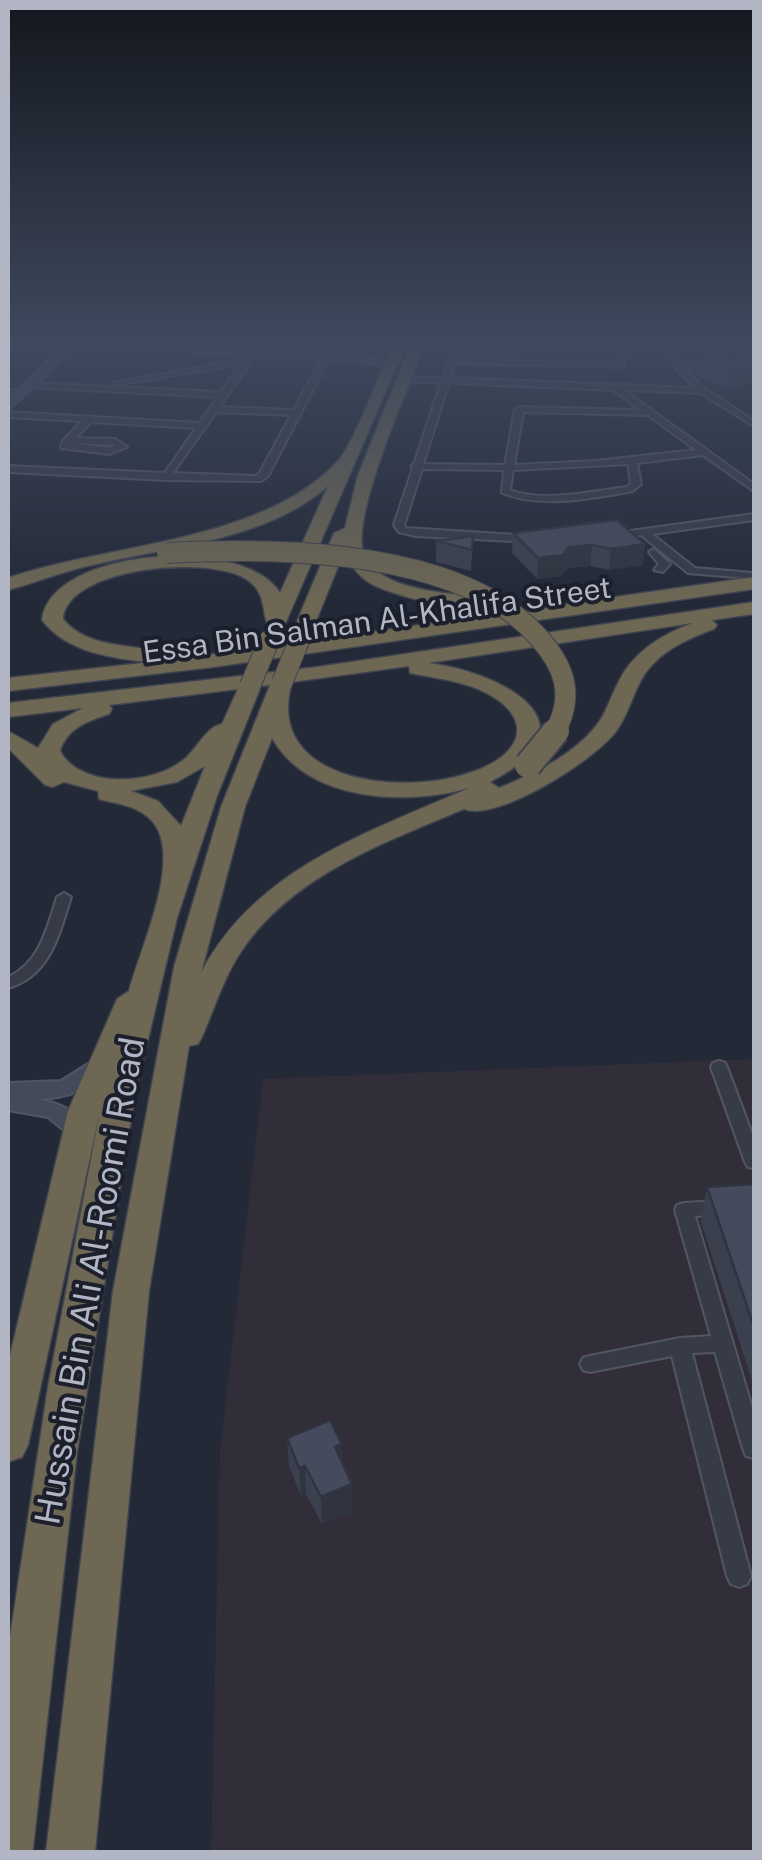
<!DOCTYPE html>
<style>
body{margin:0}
#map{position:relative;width:762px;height:1860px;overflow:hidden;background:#232937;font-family:"Public Sans",sans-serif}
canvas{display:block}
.frame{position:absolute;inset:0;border:10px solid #b2b6c4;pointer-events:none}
</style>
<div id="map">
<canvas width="762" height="1860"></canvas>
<div class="frame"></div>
</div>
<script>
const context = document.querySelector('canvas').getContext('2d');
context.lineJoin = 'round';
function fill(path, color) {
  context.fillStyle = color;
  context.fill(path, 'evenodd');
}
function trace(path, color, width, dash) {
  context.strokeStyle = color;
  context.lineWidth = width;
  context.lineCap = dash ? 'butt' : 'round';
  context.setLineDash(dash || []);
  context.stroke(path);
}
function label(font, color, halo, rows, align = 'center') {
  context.font = font + ' "Public Sans",sans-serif';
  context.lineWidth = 8;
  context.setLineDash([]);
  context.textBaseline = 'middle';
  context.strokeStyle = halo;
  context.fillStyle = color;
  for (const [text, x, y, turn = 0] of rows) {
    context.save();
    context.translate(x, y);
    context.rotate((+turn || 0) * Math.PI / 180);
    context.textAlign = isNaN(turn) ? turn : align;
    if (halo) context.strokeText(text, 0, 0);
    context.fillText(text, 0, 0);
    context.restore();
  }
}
fill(new Path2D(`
 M 754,1059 L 754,1852 L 211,1852 L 220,1451 L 263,1079 Z`), '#312e39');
const street = new Path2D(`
 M 569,342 L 672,342 L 682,365 L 754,358 L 754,362 L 685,370 L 705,389 L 754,421 L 754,426 L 701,393 L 624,390 L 754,484 L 754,491 L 703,455 L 637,463 L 641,484 L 633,491 C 592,498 542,509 502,493 L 504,470 L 422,469 L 404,525 L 406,528 L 532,536 L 537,539 L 532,542 L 416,536 L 399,532 L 394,525 L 413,468 L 411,466 L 414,464 L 441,383 L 405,381 L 402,381 L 402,377 L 443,378 L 448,361 L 452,359 L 616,363 L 619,346 ZM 626,346 L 666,348 L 677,370 L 695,388 L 450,378 L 455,363 L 620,367 L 624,365 ZM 449,383 L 613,390 L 641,410 L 519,407 L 515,409 L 505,465 L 423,464 ZM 523,412 L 648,415 L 696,450 L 596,461 L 514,465 ZM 628,464 L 631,483 L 627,487 C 591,491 545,503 510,490 L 513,470 Z
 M 247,355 L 254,357 L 219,407 L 294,410 L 322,357 L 326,355 L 330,357 L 268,476 L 261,481 L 166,480 L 8,472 L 8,466 L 165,473 L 196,428 L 91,422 L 76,438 L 115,439 L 127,447 L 109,454 L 61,448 L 62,442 L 82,421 L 8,417 L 8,412 L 199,423 L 218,397 L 30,387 L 26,385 L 27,383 L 221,392 L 241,364 L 117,385 L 113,383 L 245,359 ZM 216,412 L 291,415 L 259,474 L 256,476 L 173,473 ZM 71,443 L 113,445 L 116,446 L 109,448 Z
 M 8,389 L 27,392 L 23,394 L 8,393 Z
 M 754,514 L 754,520 L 652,534 L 695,568 L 752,573 L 753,575 L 748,578 L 688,573 L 641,535 L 615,539 L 610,536 L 615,533 Z
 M 654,549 L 670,564 L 663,572 L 654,570 L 659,564 L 649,552 Z
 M 64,893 L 71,897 C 59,935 50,976 8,988 L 8,977 C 40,963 47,928 57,897 Z
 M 719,1061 L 725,1063 L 727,1067 L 754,1139 L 754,1168 L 748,1167 L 745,1162 L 711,1067 L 713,1063 Z
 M 754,1199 L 754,1213 L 695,1216 L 754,1414 L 754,1458 L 746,1456 L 743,1449 L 715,1352 L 692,1353 L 751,1576 L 747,1584 L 739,1587 L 731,1584 L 727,1576 L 672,1356 L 590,1372 L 583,1370 L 580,1364 L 583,1358 L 590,1356 L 680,1338 L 711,1336 L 675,1210 L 677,1205 L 684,1203 Z`);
const secondary = new Path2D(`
 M 54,342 L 118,342 L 366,356 L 395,365 L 390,368 L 366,362 L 86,346 L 68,353 L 8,410 L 8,401 L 60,349 L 71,346 Z
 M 96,1059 L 104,1062 L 107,1067 C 90,1091 66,1098 37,1099 C 60,1103 77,1111 91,1130 L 87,1136 L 71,1136 L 48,1117 L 8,1110 L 8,1083 L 61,1081 Z`);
const highway = new Path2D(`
 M 393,342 L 407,342 L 283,629 L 269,629 C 261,611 267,595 249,581 C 214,554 67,566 63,619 C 86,648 130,644 162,652 L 166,656 L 161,661 L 295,643 L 290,638 L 334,533 L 345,528 L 358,475 L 412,342 L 426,342 C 411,381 349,519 364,554 C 375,582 417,589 444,593 C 464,596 503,590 518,603 C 496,621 394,598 370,583 C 357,575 351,565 344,552 L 308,641 L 754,577 L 754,589 L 214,667 L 8,691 L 8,678 L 151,662 C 113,659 66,652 42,620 C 50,548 245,534 280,593 L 328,486 C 266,540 173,546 97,564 C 66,570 38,582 8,590 L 8,578 C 109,543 262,543 338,461 C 354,444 382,368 393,342 Z
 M 754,602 L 754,614 L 712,620 L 717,625 L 714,629 C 693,637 670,646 654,663 C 635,681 632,709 617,730 C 597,759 496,823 464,809 C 386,842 296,874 245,946 C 225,973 215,1007 202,1037 L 198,1044 L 189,1046 L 149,1291 L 95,1852 L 46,1852 L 113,1291 L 174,967 L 221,807 L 270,685 L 261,686 L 217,796 L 177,918 L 136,1090 L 77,1452 L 33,1848 L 31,1852 L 8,1852 L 8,1650 L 48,1387 L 100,1111 L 28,1445 L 22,1457 L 8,1462 L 8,1364 L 68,1111 L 117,999 L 129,991 C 140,948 186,853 150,819 C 136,805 117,804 99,799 L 98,791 L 64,782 L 53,787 L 45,785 L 8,748 L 8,731 L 38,748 L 53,724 L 83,708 L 8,717 L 8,703 L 317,667 ZM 693,623 C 661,635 632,652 617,685 C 610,698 606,714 596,726 C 572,756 535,773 499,788 L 490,782 C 602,725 502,672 428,663 ZM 409,666 L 410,673 C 433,678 456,680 478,689 C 537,715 526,755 469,773 C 403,796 263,783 292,682 ZM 238,689 L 222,724 C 205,727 197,750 182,761 C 151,785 81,789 60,751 C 67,728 88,721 109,714 L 112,709 L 109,705 ZM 272,738 C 308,802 406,806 469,788 C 367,833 256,868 201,973 L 245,807 ZM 205,766 L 181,826 L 158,801 L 131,791 L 177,782 Z`);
trace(street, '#525662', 4);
trace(secondary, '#525662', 4);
trace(highway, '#3f434f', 3);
fill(street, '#373b48');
fill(secondary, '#454a5a');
fill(highway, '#6d6754');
const highwayBridgeFar1 = new Path2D(`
 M 167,553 C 280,547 475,548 548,649 C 569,677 571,703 554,734
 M 282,683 L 300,638
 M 250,686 L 269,640`);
const highwayBridge = new Path2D(`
 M 528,765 L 556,731`);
trace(highwayBridgeFar1, '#3f434f', 22, []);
trace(highwayBridge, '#3f434f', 30, []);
trace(highwayBridgeFar1, '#6d6754', 20);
trace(highwayBridge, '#6d6754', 26);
fill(new Path2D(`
 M 700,359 L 754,384 L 725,389 L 698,376 Z
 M 513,533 L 645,544 L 643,565 L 609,570 L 590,566 L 568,568 L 561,576 L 537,579 L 512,553 Z
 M 473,536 L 471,571 L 436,562 L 436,541 Z
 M 754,1184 L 754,1387 L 701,1222 L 707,1187 Z
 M 287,1438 L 343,1464 L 353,1512 L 322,1524 L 306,1494 L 301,1496 L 289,1466 Z`), '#3b404f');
fill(new Path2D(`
 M 754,367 L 754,384 L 725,389 L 727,372 Z
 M 645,544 L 643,565 L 609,570 L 611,549 Z
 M 592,545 L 590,566 L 568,568 L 561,576 L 537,579 L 538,558 L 569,547 Z
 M 342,1444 L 343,1472 L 335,1447 Z
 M 305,1466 L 306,1494 L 301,1496 L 299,1468 Z
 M 352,1484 L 353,1512 L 322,1524 L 321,1497 Z`), '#303440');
const building = new Path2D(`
 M 723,355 L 754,366 L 754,367 L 727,372 L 700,359 Z
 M 617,520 L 645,544 L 611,549 L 592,545 L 569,547 L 563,555 L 538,558 L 513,533 Z
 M 473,536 L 472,550 L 436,541 Z
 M 754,1184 L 754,1327 L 707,1187 Z
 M 330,1420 L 342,1444 L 335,1447 L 352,1484 L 321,1497 L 305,1466 L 299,1468 L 287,1438 Z`);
fill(building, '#454b5c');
trace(building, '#303440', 2.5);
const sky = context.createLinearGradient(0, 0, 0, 603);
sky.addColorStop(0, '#13171e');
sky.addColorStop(0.57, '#3f495e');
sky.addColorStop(1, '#3f495e00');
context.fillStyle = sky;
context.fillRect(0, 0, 762, 603);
label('30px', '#b2b6c4', '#1c202c', [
 ["Essa Bin Salman Al-Khalifa Street",377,621,-8]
]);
label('35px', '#b2b6c4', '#1c202c', [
 ["Hussain Bin Ali Al-Roomi Road",91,1281,-80]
]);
</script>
